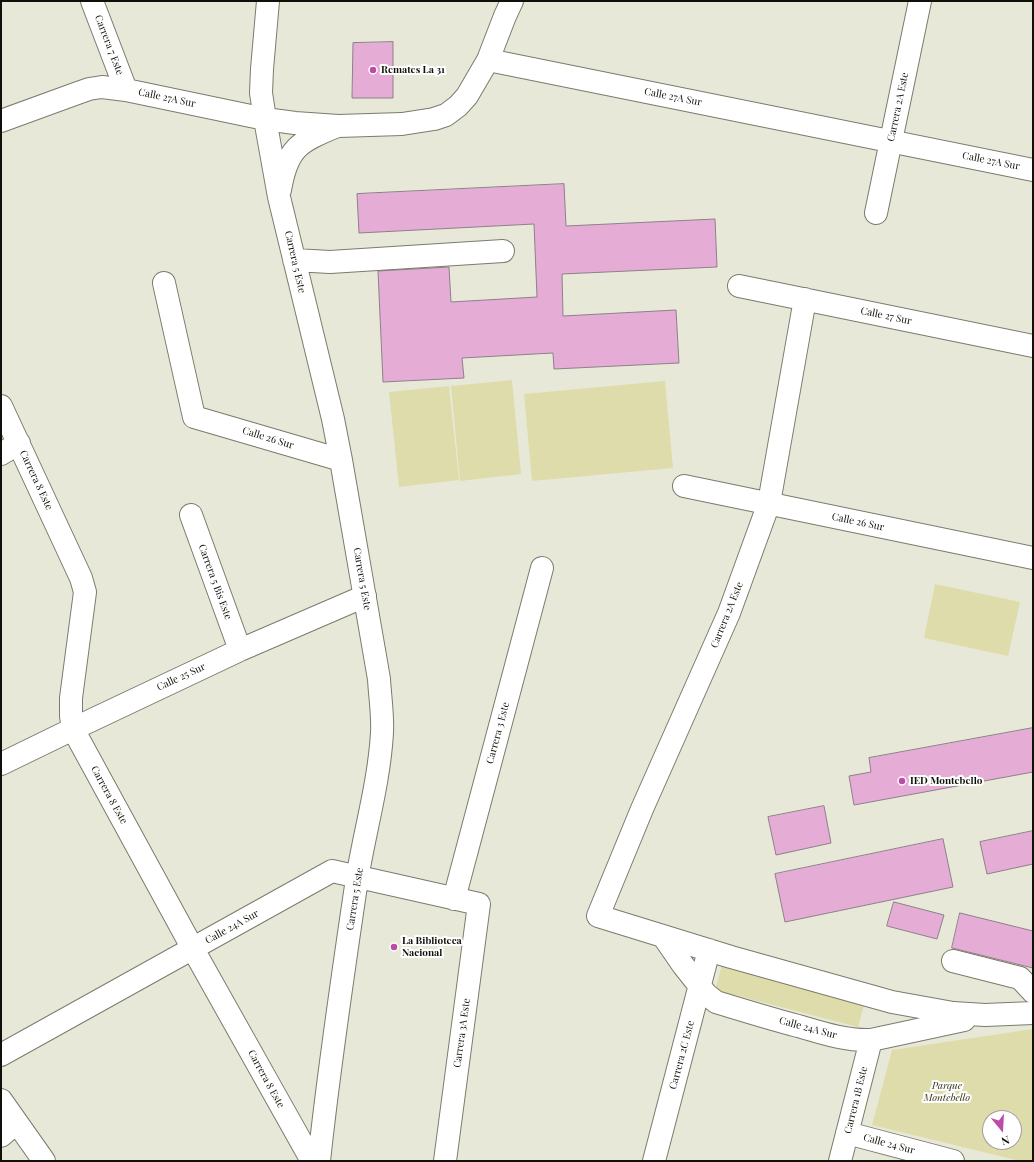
<!DOCTYPE html>
<style>
body{margin:0}
#map{position:relative;width:1034px;height:1162px;overflow:hidden;background:#e8e8d8;font-family:"Playfair Display",serif}
canvas{display:block}
.frame{position:absolute;inset:0;border:2px solid #10100a;pointer-events:none}
.north{position:absolute;left:982px;top:1110px;width:40px;height:40px;box-sizing:border-box;background:#fff;border:1px solid #9f9f9d;border-radius:50%;rotate:162deg;font-size:11px;font-weight:700;line-height:16px;text-align:center;color:#10100a}
.north::after{content:'';display:block;margin:auto;width:14px;height:18px;background:#bd4ba7;clip-path:polygon(50% 0,100% 100%,50% 72%,0 100%)}
</style>
<div id="map">
<canvas width="1034" height="1162"></canvas>
<div class="frame"></div>
<div class="north">N</div>
</div>
<script>
const context = document.querySelector('canvas').getContext('2d');
context.lineJoin = 'round';
function fill(path, color) {
  context.fillStyle = color;
  context.fill(path, 'evenodd');
}
function trace(path, color, width, dash) {
  context.strokeStyle = color;
  context.lineWidth = width;
  context.lineCap = dash ? 'butt' : 'round';
  context.setLineDash(dash || []);
  context.stroke(path);
}
function label(font, color, halo, rows, align = 'center') {
  context.font = font + ' "Playfair Display",serif';
  context.lineWidth = 4;
  context.setLineDash([]);
  context.textBaseline = 'middle';
  context.strokeStyle = halo;
  context.fillStyle = color;
  for (const [text, x, y, turn = 0] of rows) {
    context.save();
    context.translate(x, y);
    context.rotate((+turn || 0) * Math.PI / 180);
    context.textAlign = isNaN(turn) ? turn : align;
    if (halo) context.strokeText(text, 0, 0);
    context.fillText(text, 0, 0);
    context.restore();
  }
}
fill(new Path2D(`
 M 512,380 L 521,474 L 460,481 L 451,386 Z
 M 665,381 L 673,468 L 532,481 L 524,394 Z
 M 449,386 L 459,480 L 399,487 L 389,392 Z
 M 935,584 L 1020,602 L 1008,656 L 924,638 Z
 M 722,965 L 865,1002 L 858,1027 L 715,990 Z
 M 1033,1029 L 1033,1158 L 1032,1161 L 1020,1161 L 872,1125 L 892,1050 ZM 990,1118 L 1014,1118 L 1014,1142 L 990,1142 Z`), '#dfdcac');
const building = new Path2D(`
 M 393,42 L 393,98 L 352,98 L 353,43 Z
 M 564,184 L 566,226 L 715,219 L 717,267 L 562,274 L 563,316 L 676,310 L 679,363 L 554,369 L 553,353 L 462,358 L 464,378 L 383,382 L 378,271 L 449,267 L 451,302 L 537,297 L 534,224 L 359,233 L 357,194 Z
 M 1033,728 L 1033,772 L 854,805 L 849,776 L 871,772 L 869,758 Z
 M 824,806 L 831,843 L 776,855 L 768,817 Z
 M 1033,831 L 1033,864 L 987,874 L 980,842 Z
 M 943,839 L 953,887 L 785,922 L 775,874 Z
 M 894,902 L 944,915 L 937,939 L 887,926 Z
 M 960,913 L 1033,931 L 1033,968 L 952,948 Z`);
fill(building, '#e5acd6');
trace(building, '#8c8089', 1);
const minor = new Path2D(`
 M 92,1 L 126,90
 M 268,1 L 262,69 L 261,93 L 265,119 L 279,197 L 333,419 L 341,460 L 379,679 C 380,697 383,715 382,733 C 379,783 365,830 357,879 C 343,973 329,1067 319,1161
 M 488,60 L 1033,170
 M 1,121 L 75,94 L 89,89 L 102,87 L 126,90 L 265,119 L 295,123 L 338,126 L 402,124 L 434,119 L 446,115 L 458,106 L 467,96 L 488,60 L 505,16 L 512,1
 M 280,190 C 287,149 298,142 335,127
 M 876,213 L 920,1
 M 294,260 L 330,262 L 503,251
 M 164,283 L 194,417 L 341,460
 M 739,286 L 1033,346
 M 805,299 L 769,503 L 729,613 L 642,809 L 598,916 L 731,957 L 892,1002 L 953,1013 L 985,1015 L 1033,1013
 M 1,406 L 81,578 L 85,592 L 71,698 L 71,716 L 73,729 L 193,949 L 312,1161
 M 1,454 L 19,443
 M 684,486 L 1033,558
 M 191,515 L 240,650
 M 1,764 L 73,729 L 240,650 L 365,596
 M 454,899 L 542,568
 M 663,936 L 683,965 L 706,994 L 716,1002 L 729,1006 C 752,1013 775,1020 798,1026 C 822,1033 846,1041 871,1040 L 964,1020
 M 953,961 L 1020,978 L 1033,992
 M 1,1055 L 332,871 L 479,904 L 445,1161
 M 1,1100 L 44,1161
 M 847,1133 L 953,1161
 M 1,1136 L 16,1123
 M 654,1161 L 709,950
 M 840,1161 L 871,1040`);
trace(minor, '#7b7b6d', 24);
trace(minor, '#fff', 22);
for (const [x, y, r, color] of [
 [373,70,4,"#bd4ba7"],
 [902,781,4,"#bd4ba7"],
 [394,947,4,"#bd4ba7"]
]) {
  const dot = new Path2D();
  dot.arc(x, y, r, 0, 2 * Math.PI);
  context.fillStyle = color;
  context.fill(dot);
  trace(dot, '#fff', 1.5);
}
label('10px', '#10100a', '#fff', [
 ["Carrera 7 Este",109,45,69],
 ["Calle 27A Sur",673,97,11],
 ["Calle 27A Sur",167,98,12],
 ["Carrera 2A Este",898,107,-78],
 ["Calle 27A Sur",991,161,11],
 ["Carrera 5 Este",295,262,77],
 ["Calle 27 Sur",886,316,12],
 ["Calle 26 Sur",268,438,17],
 ["Carrera 8 Este",36,480,65],
 ["Calle 26 Sur",858,522,12],
 ["Carrera 5 Este",362,579,80],
 ["Carrera 5 Bis Este",215,582,70],
 ["Carrera 2A Este",727,615,-68],
 ["Calle 25 Sur",181,677,-25],
 ["Carrera 3 Este",498,733,-75],
 ["Carrera 8 Este",109,795,61],
 ["Carrera 5 Este",355,899,-81],
 ["Calle 24A Sur",232,927,-29],
 ["Calle 24A Sur",808,1028,15],
 ["Carrera 3A Este",462,1033,-82],
 ["Carrera 2C Este",682,1055,-75],
 ["Carrera 8 Este",266,1079,61],
 ["Carrera 1B Este",856,1100,-76],
 ["Calle 24 Sur",889,1144,15]
]);
label('bold 10px', '#10100a', '#fff', [
 ["Remates La 31",381,70],
 ["IED Montebello",910,781],
 ["La Biblioteca",402,941],
 ["Nacional",402,953]
], 'left');
label('italic 10px', '#343214', '#fff', [
 ["Parque",947,1086],
 ["Montebello",947,1098]
]);
</script>
